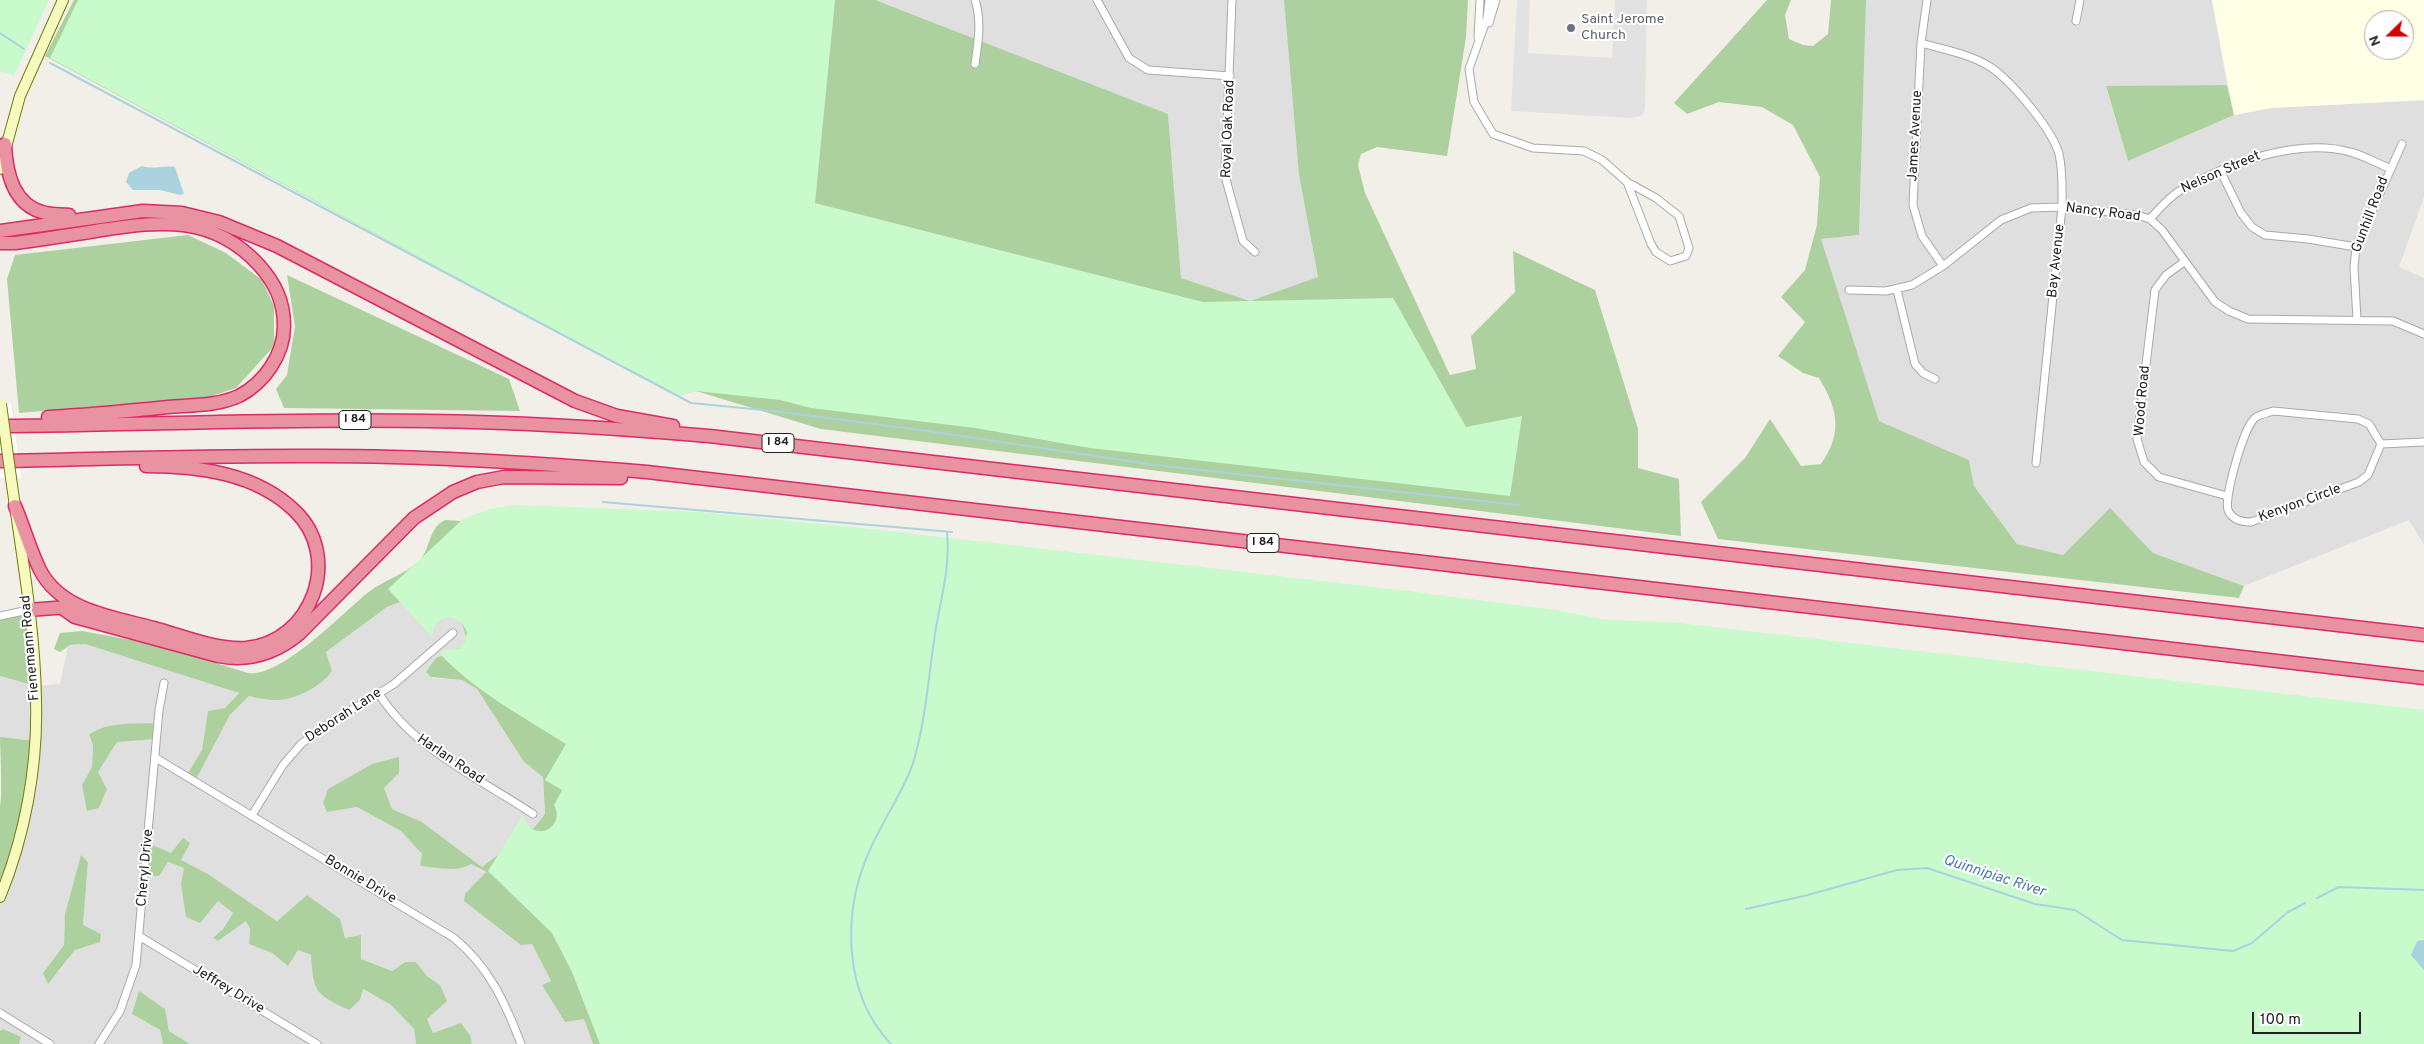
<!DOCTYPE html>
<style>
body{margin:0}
#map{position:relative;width:2424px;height:1044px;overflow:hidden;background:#f2efe9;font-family:Overpass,sans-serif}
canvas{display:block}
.north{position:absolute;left:2364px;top:10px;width:50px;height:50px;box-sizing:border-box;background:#fff;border:1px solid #a7a7a7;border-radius:50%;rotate:248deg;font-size:14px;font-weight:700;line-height:20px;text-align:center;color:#222}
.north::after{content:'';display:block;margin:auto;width:18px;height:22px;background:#d40000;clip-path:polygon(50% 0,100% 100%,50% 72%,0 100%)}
.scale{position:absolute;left:2252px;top:1012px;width:109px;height:22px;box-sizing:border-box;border:2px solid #222;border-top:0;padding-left:6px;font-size:15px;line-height:18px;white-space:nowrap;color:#222;-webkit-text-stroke:4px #fff;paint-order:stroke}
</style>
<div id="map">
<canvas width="2424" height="1044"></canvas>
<div class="north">N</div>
<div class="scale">100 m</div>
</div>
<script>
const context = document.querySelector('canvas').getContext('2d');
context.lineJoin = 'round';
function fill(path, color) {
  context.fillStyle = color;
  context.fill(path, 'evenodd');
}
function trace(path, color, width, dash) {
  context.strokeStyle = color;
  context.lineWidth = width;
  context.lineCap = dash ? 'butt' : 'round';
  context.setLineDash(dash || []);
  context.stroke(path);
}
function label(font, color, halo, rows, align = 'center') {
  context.font = font + ' Overpass,sans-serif';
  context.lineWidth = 4;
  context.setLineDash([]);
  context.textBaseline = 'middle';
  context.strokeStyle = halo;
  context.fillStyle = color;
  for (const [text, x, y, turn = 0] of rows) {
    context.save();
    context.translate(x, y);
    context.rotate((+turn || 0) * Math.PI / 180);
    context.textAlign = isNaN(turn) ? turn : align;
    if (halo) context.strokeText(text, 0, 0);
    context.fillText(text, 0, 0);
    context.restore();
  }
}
fill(new Path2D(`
 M 872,0 L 1284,0 L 1299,175 L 1318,277 L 1250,301 L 1181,278 L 1168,114 Z
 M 1863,0 L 2212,0 L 2227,85 L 2106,87 L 2128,161 L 2234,115 L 2271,108 L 2424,100 L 2424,197 L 2399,267 L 2424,278 L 2424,545 L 2409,520 L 2244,586 L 2153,553 L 2110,509 L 2063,555 L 2017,544 L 1974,486 L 1969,460 L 1879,421 L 1820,239 L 1859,235 L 1866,1 Z
 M 406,600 L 459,613 L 468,644 L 431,678 L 462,680 L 477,689 L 524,762 L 543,777 L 545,814 L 533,829 L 482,867 L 422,822 L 392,809 L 384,788 L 399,773 L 372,764 L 328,789 L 323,804 L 327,812 L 357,807 L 401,831 L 422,854 L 420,866 L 471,864 L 486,873 L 465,894 L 532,944 L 551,981 L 542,986 L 584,1019 L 593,1044 L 472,1044 L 470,1035 L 461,1023 L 433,1033 L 427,1019 L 440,985 L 427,976 L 416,962 L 405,962 L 392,971 L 361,959 L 314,900 L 307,895 L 277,921 L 208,874 L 180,860 L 168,862 L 184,868 L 181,884 L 218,901 L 233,913 L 223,929 L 214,939 L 218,941 L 246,920 L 250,929 L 249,944 L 272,953 L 287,966 L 298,950 L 311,955 L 313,982 L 360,1000 L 362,989 L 391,1005 L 414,1029 L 416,1044 L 190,1044 L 169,1031 L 165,1009 L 132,1014 L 160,1030 L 163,1044 L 19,1044 L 21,1038 L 3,1029 L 0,1031 L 0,897 L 37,741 L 0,737 L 0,676 L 36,686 L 60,684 L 68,646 L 85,644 L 239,693 L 225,708 L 208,711 L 202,750 L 186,775 L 194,781 L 230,715 L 249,696 L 277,700 L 332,671 L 326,652 L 387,607 ZM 89,736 L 157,739 L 117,742 L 98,772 L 107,789 L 99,808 L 88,811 L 82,785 L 92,767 L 93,745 ZM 81,856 L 88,862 L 83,926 L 101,934 L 75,950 L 59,972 L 43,973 L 64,945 L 65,914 Z`), '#e0dfdf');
fill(new Path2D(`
 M 2212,0 L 2424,0 L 2424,100 L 2271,108 L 2234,115 ZM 2374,20 L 2404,20 L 2404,50 L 2374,50 Z`), '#ffffe5');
fill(new Path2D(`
 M 74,0 L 875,0 L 1168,114 L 1181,278 L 1250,301 L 1318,277 L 1299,175 L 1284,0 L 1468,0 L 1466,37 L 1447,156 L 1377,147 L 1361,154 L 1358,165 L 1365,193 L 1450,375 L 1476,369 L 1471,336 L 1515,292 L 1513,251 L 1595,290 L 1638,429 L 1638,468 L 1679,479 L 1681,536 L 821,429 L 696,391 L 677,396 L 45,56 Z
 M 1767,0 L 1791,0 L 1785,15 L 1789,39 L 1803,45 L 1813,46 L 1828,34 L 1831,0 L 1866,0 L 1859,235 L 1821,239 L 1879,421 L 1969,460 L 1974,486 L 2017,544 L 2063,555 L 2110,508 L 2153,553 L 2244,586 L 2239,598 L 1718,539 L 1701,502 L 1745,458 L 1770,419 L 1801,466 L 1821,464 C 1843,432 1838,410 1819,378 L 1803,373 L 1778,356 L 1805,322 L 1781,297 L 1805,270 L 1817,225 L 1820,177 L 1793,125 L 1762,107 L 1719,102 L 1687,114 L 1674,103 Z
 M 2227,85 L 2234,115 L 2128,161 L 2106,86 Z
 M 188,235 L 226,253 L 262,280 L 274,306 L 274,346 L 236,388 L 209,397 L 19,413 L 7,279 L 15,255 Z
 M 287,275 L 509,379 L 520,411 L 284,408 L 276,389 L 287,375 L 295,326 Z
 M 445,520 L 462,521 L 864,1044 L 593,1044 L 584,1019 L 565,1022 L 542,985 L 551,981 L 532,944 L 521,945 L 464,901 L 465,894 L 486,872 L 471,864 C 458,873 435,867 420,866 L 422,854 L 401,831 L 357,807 L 327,812 L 323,803 L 328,789 L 372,764 L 399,757 L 399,773 L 384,788 L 392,809 L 422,822 L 482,867 L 499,854 L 523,827 L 533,829 L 545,814 L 543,777 L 524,762 L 477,689 L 462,680 L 431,677 L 426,672 L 436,658 L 468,644 L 459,613 L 406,600 L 387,607 L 326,652 L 332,671 C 322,686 295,700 277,700 C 267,700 258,698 249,696 L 230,715 L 195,781 L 186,776 L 202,750 L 208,711 L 225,708 L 239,693 L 85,644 L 70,645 L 60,652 L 54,649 L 60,633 L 82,631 L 158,645 L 248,673 C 282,678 344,611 370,591 C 385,580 405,574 419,561 C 431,549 428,528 445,520 Z
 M 28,610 L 36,686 L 0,676 L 0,616 Z
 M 158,723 L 157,739 L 117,742 L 98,772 L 107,789 L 99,808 L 87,811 L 82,785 L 92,767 L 93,745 L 89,735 C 107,721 136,724 158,723 Z
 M 0,737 L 37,741 L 35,759 L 0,896 L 0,806 C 3,797 0,750 0,737 Z
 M 183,838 L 190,843 L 181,860 L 208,874 L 277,921 L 307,895 L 340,919 L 345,938 L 361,935 L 361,959 L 392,971 L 405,962 L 416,962 L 427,976 L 440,985 L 447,1001 L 427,1019 L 433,1033 L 461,1023 L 470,1035 L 472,1044 L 416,1044 L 414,1029 L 391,1005 L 363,989 L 360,1000 L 349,1010 C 315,994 313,992 311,955 L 298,950 L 288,966 L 272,953 L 249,944 L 250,929 L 246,921 L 218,941 L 213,938 L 223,929 L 233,913 L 218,901 L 200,923 L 186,917 L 181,884 L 184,868 L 168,862 L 159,876 L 145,876 L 148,843 L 171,853 Z
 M 81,855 L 88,862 L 83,925 L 101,934 L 100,942 L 75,950 L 48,984 L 43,973 L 64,945 L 65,914 Z
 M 139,991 L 165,1009 L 169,1031 L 190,1044 L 163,1044 L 160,1030 L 132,1014 Z
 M 3,1029 L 21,1037 L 19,1044 L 0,1044 L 0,1031 Z`), '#add19e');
fill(new Path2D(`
 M 0,0 L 49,0 L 14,76 L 0,71 Z
 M 78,0 L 835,0 L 815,203 L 1203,302 L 1393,298 L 1466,427 L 1522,416 L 1510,496 L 1090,448 L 975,428 L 811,408 L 780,400 L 696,391 L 677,396 L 50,58 Z
 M 516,505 L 700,512 L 881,530 L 1408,591 L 1555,610 L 1607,620 L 1671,622 L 2424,710 L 2424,1044 L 600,1044 L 572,972 L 552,933 L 488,871 L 523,815 L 528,826 C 544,840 564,823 554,805 L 562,790 L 545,780 L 566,744 C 522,716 476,692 440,654 L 444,650 L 458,649 L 465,642 L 467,633 C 461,610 430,613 433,638 L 388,589 L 463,519 L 489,509 Z`), '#c8facc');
fill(new Path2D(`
 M 1517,0 L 1530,0 L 1528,53 L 1612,58 L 1615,0 L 1647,0 L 1645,110 L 1641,116 L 1631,118 L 1511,111 Z`), '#e2e2e2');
fill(new Path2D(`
 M 142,166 C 153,170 163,165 175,167 L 184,194 L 180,195 L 160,190 L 133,190 L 126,182 L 129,173 Z
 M 2424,940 L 2424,970 L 2411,955 L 2417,941 Z`), '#aad3df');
fill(new Path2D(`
 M 0,404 L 11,404 L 21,478 L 0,478 Z`), '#fff');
trace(new Path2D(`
 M 0,33 L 24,49
 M 50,63 L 691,403 L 773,411 L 928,431 L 1155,465 L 1519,505
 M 603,502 L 952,532
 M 2317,898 L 2339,887 L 2424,890
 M 1746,909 L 1808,895 L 1897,870 L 1927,868 L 2035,904 L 2075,910 L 2122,940 L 2233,951 L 2252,943 L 2288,912 L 2305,903
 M 891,1044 C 843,994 842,913 869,852 C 881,823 906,788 914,760 C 927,715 929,667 937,622 C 943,590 950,565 947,532`), '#aad3df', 2);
const street = new Path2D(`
 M 1097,0 L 1129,58 L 1148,70 L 1230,76
 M 1232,0 L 1225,176 L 1243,241 L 1255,252
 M 1489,0 L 1487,18 L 1469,69 L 1474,102 L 1493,134 L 1533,148 L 1584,151 L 1602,160 L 1627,182 L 1651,244 L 1656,252 L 1670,261 L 1686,256 L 1689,248 L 1679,216 L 1656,198 L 1627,182
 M 1927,0 L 1921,43 L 1913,205 L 1922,236 L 1943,266
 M 2076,21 L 2080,0
 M 1489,23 L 1496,0
 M 1478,37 L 1480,0
 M 1921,43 C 1945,50 1976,55 1996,71 C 2015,86 2053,131 2059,154 C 2063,171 2062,189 2062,207 L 2036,463
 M 975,64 C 978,43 982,21 975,0
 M 2221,172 L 2241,213 L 2252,227 L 2265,235 L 2308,239 L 2356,247
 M 2150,219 C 2159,209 2169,197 2181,190 C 2227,164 2297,137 2350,152 C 2363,155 2376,163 2389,168
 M 2184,262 L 2166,275 L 2155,290 L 2137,439 L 2144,462 L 2159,477 L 2227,496
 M 1849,290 L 1886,291 L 1912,285 L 1943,266 L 2001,220 L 2031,208 L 2062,207 L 2137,215 L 2150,219 L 2162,230 L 2215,302 L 2229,311 L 2248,319 L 2393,321 L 2424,334
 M 1897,290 L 1915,364 L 1923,373 L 1935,379
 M 2357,319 L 2354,267 L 2356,247 L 2402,144
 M 2273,411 L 2358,419 L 2369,424 L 2381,444 L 2368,475 L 2359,482 L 2251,522 C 2243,522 2232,520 2228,510 C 2224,497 2244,426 2255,418 C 2259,414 2268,413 2273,411 Z
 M 2381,444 L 2424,442
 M 0,616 L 28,610
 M 379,694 C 415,750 479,778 533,814
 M 156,758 L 454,938 C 489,967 505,1002 521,1044
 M 252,815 L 283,765 L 301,744 L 322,728 L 394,684 L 453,633
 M 139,936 L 317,1044
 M 0,1013 L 50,1044
 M 99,1044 L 120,1011 L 136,965 L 159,710 L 164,683`);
const secondary = new Path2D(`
 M 0,169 L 20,96 L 63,0
 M 0,897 C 25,836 38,766 36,700 C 35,626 21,551 11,478`);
const highway = new Path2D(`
 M 5,144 C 6,171 13,204 42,212 C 51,215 60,214 69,215
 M 0,231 L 143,211 L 182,213 L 219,222 L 277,246 L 575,401 L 617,416 L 673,426
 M 0,243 L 15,243 C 44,239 72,235 101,230 C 161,221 213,215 259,265 C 275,283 284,301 284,326 C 284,355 264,383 239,396 C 217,406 191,405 168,407 C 128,411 88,415 48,417
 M 0,426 C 142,425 284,418 427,421 C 521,422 615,428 709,436 L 2424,635
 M 0,461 C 107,459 214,455 322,456 C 430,456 539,463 647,472 L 2424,678
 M 15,506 C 24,527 30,550 40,570 C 61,611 113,617 154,628 C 183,636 216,650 246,648 C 312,642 343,557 295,511 C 256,473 198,466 146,466
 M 62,608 L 75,617 L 218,656 C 249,662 275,654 299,634 L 414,518 L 453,492 L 477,482 L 504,477 L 621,478
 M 28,610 L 68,607`);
trace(street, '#a9a9a9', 9);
trace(secondary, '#707d05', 12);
trace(highway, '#dc2a67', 15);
trace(street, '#fff', 7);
trace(secondary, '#f7fabf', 10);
trace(highway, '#e892a2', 12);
const secondaryBridge = new Path2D(`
 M 1,404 L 11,478`);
trace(secondaryBridge, '#707d05', 12, []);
trace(secondaryBridge, '#f7fabf', 10);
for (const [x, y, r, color] of [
 [1571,28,5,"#6b7280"]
]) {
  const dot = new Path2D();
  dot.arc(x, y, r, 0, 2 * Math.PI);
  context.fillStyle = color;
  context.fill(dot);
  trace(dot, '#fff', 2);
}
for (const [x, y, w] of [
 [355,420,32],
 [778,443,32],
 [1263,543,32]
]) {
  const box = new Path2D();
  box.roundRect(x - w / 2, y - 9.5, w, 19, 4);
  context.fillStyle = '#fff';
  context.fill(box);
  trace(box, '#222', 1);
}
label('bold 12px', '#222', null, [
 ["I 84",355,420],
 ["I 84",778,443],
 ["I 84",1263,543]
]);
label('14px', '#5b616d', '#fff', [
 ["Saint Jerome",1581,20],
 ["Church",1581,36]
], 'left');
label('14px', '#222', '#fff', [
 ["Royal Oak Road",1229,129,-88],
 ["James Avenue",1916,136,-87],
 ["Nelson Street",2221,173,-24],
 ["Nancy Road",2103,213,7],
 ["Gunhill Road",2371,215,-69],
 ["Bay Avenue",2057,261,-84],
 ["Wood Road",2143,401,-85],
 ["Kenyon Circle",2300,504,-20],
 ["Fienemann Road",31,648,-95],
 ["Deborah Lane",344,716,-33],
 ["Harlan Road",450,760,34],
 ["Cheryl Drive",146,868,-85],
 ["Bonnie Drive",360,880,31],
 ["Jeffrey Drive",228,990,31]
]);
label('italic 15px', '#4a7aab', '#fff', [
 ["Quinnipiac River",1994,877,18]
]);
</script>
